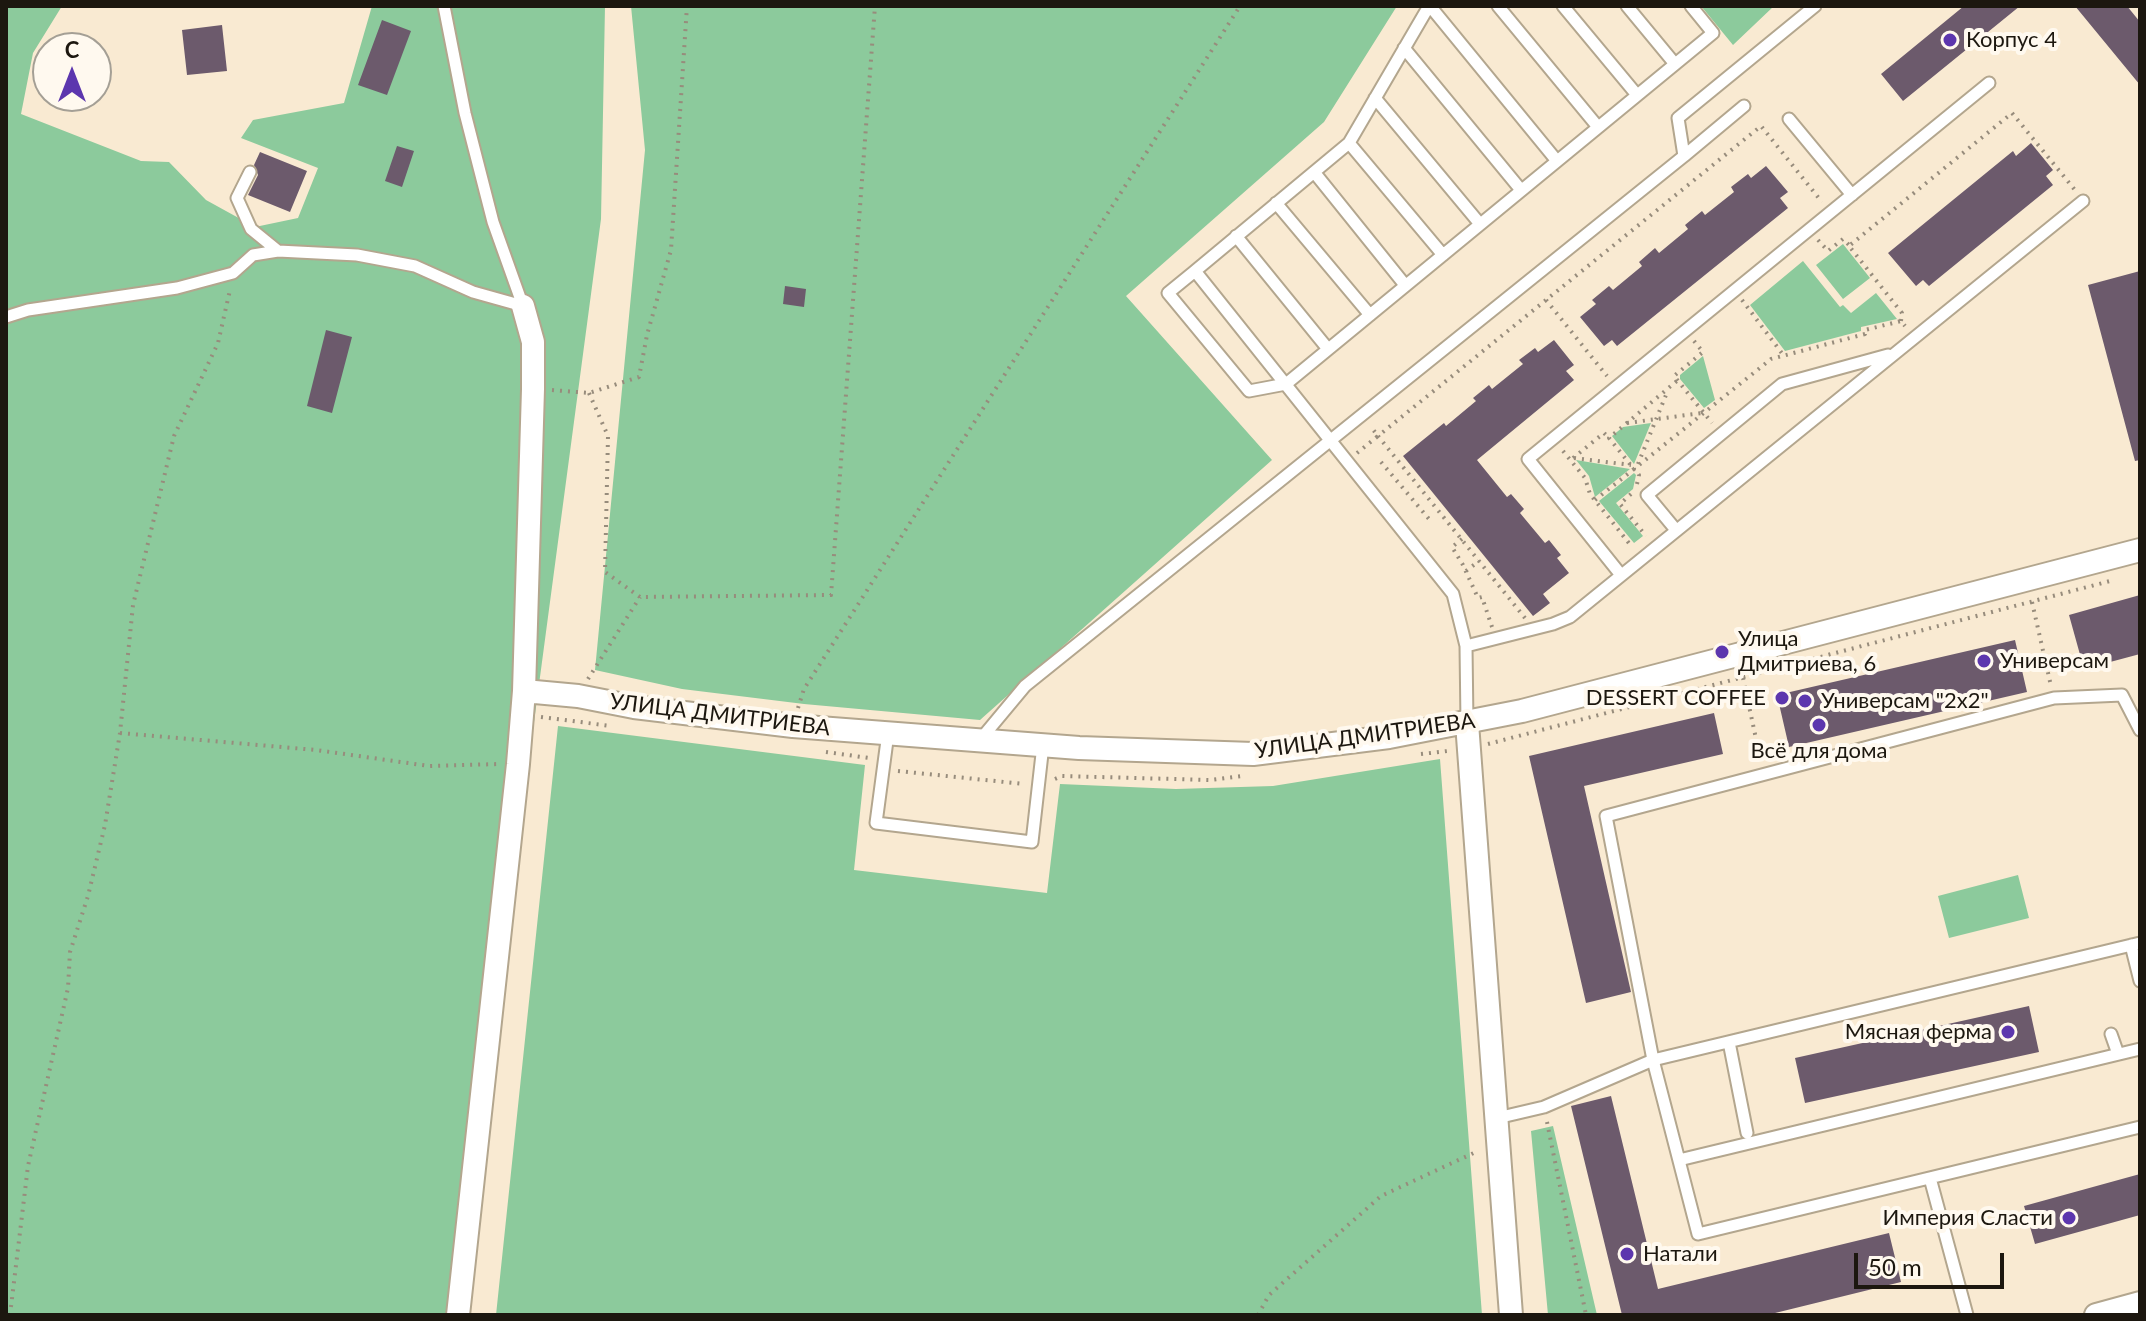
<!DOCTYPE html>
<meta charset="utf-8">
<style>
body{margin:0}
#map{position:relative;width:2146px;height:1321px;overflow:hidden;background:#f9ead2;font-family:Lato,sans-serif}
canvas{display:block}
.frame{position:absolute;inset:0;border:8px solid #1c170f;pointer-events:none}
.north{position:absolute;left:32px;top:32px;width:80px;height:80px;box-sizing:border-box;background:#fff9ef;border:2px solid #a49f95;border-radius:50%;rotate:0deg;font-size:22px;font-weight:700;line-height:32px;text-align:center;color:#1c170f}
.north::after{content:'';display:block;margin:auto;width:28px;height:36px;background:#5c36ae;clip-path:polygon(50% 0,100% 100%,50% 72%,0 100%)}
.scale{position:absolute;left:1854px;top:1253px;width:150px;height:36px;box-sizing:border-box;border:4px solid #1c170f;border-top:0;padding-left:10px;font-size:24px;line-height:28px;white-space:nowrap;color:#1c170f;-webkit-text-stroke:6px #fff9ef;paint-order:stroke}
</style>
<div id="map">
<canvas width="2146" height="1321"></canvas>
<div class="frame"></div>
<div class="north">С</div>
<div class="scale">50 m</div>
</div>
<script>
const context = document.querySelector('canvas').getContext('2d');
context.lineJoin = 'round';
function fill(path, color) {
  context.fillStyle = color;
  context.fill(path, 'evenodd');
}
function trace(path, color, width, dash) {
  context.strokeStyle = color;
  context.lineWidth = width;
  context.lineCap = dash ? 'butt' : 'round';
  context.setLineDash(dash || []);
  context.stroke(path);
}
function label(font, color, halo, rows, align = 'center') {
  context.font = font + ' Lato,sans-serif';
  context.lineWidth = 8;
  context.setLineDash([]);
  context.textBaseline = 'middle';
  context.strokeStyle = halo;
  context.fillStyle = color;
  for (const [text, x, y, turn = 0] of rows) {
    context.save();
    context.translate(x, y);
    context.rotate((+turn || 0) * Math.PI / 180);
    context.textAlign = isNaN(turn) ? turn : align;
    if (halo) context.strokeText(text, 0, 0);
    context.fillText(text, 0, 0);
    context.restore();
  }
}
fill(new Path2D(`
 M 6,6 L 62,6 L 33,53 L 21,114 L 141,161 L 169,162 L 206,200 L 255,227 L 298,218 L 318,168 L 241,138 L 253,120 L 344,103 L 372,6 L 605,6 L 601,219 L 455,1315 L 6,1315 Z
 M 631,6 L 1397,6 L 1324,122 L 1126,296 L 1272,460 L 980,720 L 804,704 L 682,689 L 595,670 L 645,150 Z
 M 1701,6 L 1774,6 L 1733,45 Z
 M 1843,244 L 1870,278 L 1843,299 L 1816,265 Z
 M 1803,261 L 1840,307 L 1843,305 L 1851,313 L 1876,293 L 1897,319 L 1861,327 L 1861,331 L 1785,351 L 1750,305 Z
 M 1703,356 L 1715,400 L 1704,408 L 1680,379 L 1680,375 Z
 M 1651,423 L 1634,464 L 1612,436 L 1623,427 Z
 M 1576,460 L 1630,469 L 1595,497 L 1589,476 Z
 M 1634,473 L 1636,475 L 1633,489 L 1616,503 L 1643,536 L 1634,543 L 1599,501 Z
 M 558,726 L 865,765 L 854,870 L 1047,893 L 1060,784 L 1176,789 L 1273,786 L 1440,759 L 1482,1315 L 496,1315 Z
 M 2018,875 L 2029,918 L 1949,938 L 1938,896 Z
 M 1553,1126 L 1597,1315 L 1548,1315 L 1531,1131 Z`), '#8cca9c');
fill(new Path2D(`
 M 1964,6 L 2020,6 L 1903,101 L 1881,74 Z
 M 2075,6 L 2127,6 L 2140,22 L 2140,85 Z
 M 382,20 L 411,31 L 387,95 L 358,85 Z
 M 222,25 L 227,71 L 187,75 L 182,30 Z
 M 2031,143 L 2053,170 L 2046,176 L 2053,185 L 1929,286 L 1923,280 L 1916,286 L 1888,253 L 2013,151 L 2016,156 Z
 M 397,146 L 414,151 L 402,187 L 385,181 Z
 M 260,152 L 307,171 L 290,212 L 248,195 L 258,175 L 254,165 Z
 M 1766,166 L 1788,192 L 1780,198 L 1788,208 L 1617,346 L 1612,340 L 1604,346 L 1580,317 L 1596,304 L 1592,300 L 1609,286 L 1613,290 L 1642,266 L 1639,262 L 1655,248 L 1659,253 L 1688,229 L 1685,225 L 1702,211 L 1705,215 L 1734,192 L 1731,187 L 1748,174 L 1751,178 Z
 M 2140,271 L 2140,460 L 2135,461 L 2088,285 Z
 M 785,286 L 806,289 L 804,307 L 783,304 Z
 M 326,330 L 352,337 L 332,413 L 307,406 Z
 M 1554,340 L 1574,365 L 1566,371 L 1574,380 L 1477,460 L 1507,497 L 1511,494 L 1524,509 L 1520,513 L 1545,543 L 1549,540 L 1561,555 L 1557,558 L 1569,573 L 1543,594 L 1550,603 L 1533,616 L 1403,456 L 1444,423 L 1446,426 L 1476,401 L 1473,398 L 1489,385 L 1492,389 L 1523,364 L 1519,360 L 1535,348 L 1538,352 Z
 M 2140,595 L 2140,654 L 2084,669 L 2069,615 Z
 M 2015,640 L 2027,692 L 1789,747 L 1777,695 Z
 M 1714,713 L 1723,754 L 1584,786 L 1631,992 L 1586,1003 L 1529,756 Z
 M 2029,1006 L 2039,1052 L 1805,1103 L 1795,1058 Z
 M 1611,1096 L 1658,1289 L 1889,1233 L 1901,1282 L 1767,1315 L 1622,1315 L 1571,1106 Z
 M 2140,1174 L 2140,1215 L 2035,1244 L 2024,1206 Z`), '#6c5a6c');
const lane = new Path2D(`
 M 444,6 L 465,113 L 493,222 L 523,306
 M 1429,6 L 1349,143 L 1195,271 L 1453,594 L 1466,646 L 1467,723
 M 1430,6 L 1557,161
 M 1498,6 L 1598,127
 M 1563,6 L 1637,95
 M 1627,6 L 1675,64
 M 1404,48 L 1521,190
 M 1375,98 L 1480,224
 M 1789,119 L 1852,195
 M 1349,143 L 1443,255
 M 1684,156 L 1744,106
 M 250,172 L 237,198 L 251,229 L 278,251
 M 1314,172 L 1405,285
 M 1276,203 L 1370,315
 M 1236,236 L 1328,349
 M 1195,271 L 1168,293 L 1249,391 L 1286,384 L 1713,33 L 1691,6
 M 6,317 L 28,310 L 177,288 L 233,273 L 253,255 L 278,251 L 357,255 L 415,266 L 473,292 L 523,306
 M 1676,530 L 1647,495 L 1782,384 L 1888,355
 M 1621,575 L 1528,459 L 1989,83
 M 1466,646 L 1553,624 L 1570,617 L 2083,201
 M 2140,730 L 2122,695 L 2054,698 L 1606,816 L 1653,1060 L 1698,1234 L 2140,1127
 M 888,733 L 876,823 L 1032,842 L 1043,745
 M 980,740 L 1025,686 L 1684,156 L 1678,118 L 1815,6
 M 2131,945 L 2140,981
 M 2111,1034 L 2118,1054
 M 1729,1042 L 1747,1133
 M 1497,1118 L 1544,1107 L 1653,1060 L 2140,943
 M 1679,1160 L 2140,1049
 M 1930,1178 L 1967,1315`);
const street = new Path2D(`
 M 524,691 L 578,696 L 634,707 L 793,726 L 1079,748 L 1253,754 L 1389,737 L 1522,711 L 2140,550
 M 1467,723 L 1511,1315
 M 458,1315 L 518,764 L 524,691 L 533,389 L 533,342 L 523,306
 M 2096,1315 L 2140,1303`);
trace(lane, '#b3a68e', 15);
trace(street, '#b3a68e', 26);
trace(new Path2D(`
 M 1818,240 L 1828,251 L 1843,239 L 1849,245
 M 1546,300 L 1607,376
 M 1742,300 L 1784,356
 M 1901,321 L 1902,313 L 1849,246 L 2012,113 L 2075,190
 M 1694,341 L 1703,352 L 1674,376 L 1712,423
 M 552,390 L 589,393 L 639,377 L 647,335 L 671,250 L 687,6
 M 589,393 L 608,436 L 605,572 L 640,597 L 831,595 L 875,6
 M 1627,423 L 1702,413
 M 1563,451 L 1585,478 L 1590,494 L 1632,547
 M 1357,453 L 1378,436 L 1371,427
 M 1573,458 L 1604,433 L 1608,437
 M 1574,458 L 1631,465
 M 1381,462 L 1429,519
 M 1638,464 L 1668,390
 M 1637,484 L 1639,475 L 1634,469 L 1771,359 L 1865,334 L 1865,330 L 1901,321 L 1905,326
 M 1631,494 L 1620,504 L 1646,536
 M 1595,500 L 1634,469 L 1609,438 L 1678,380
 M 1462,539 L 1452,547 L 1463,565 L 1478,598 L 1482,597 L 1492,627
 M 1466,571 L 1479,561
 M 2032,602 L 2051,686
 M 1525,618 L 1378,436 L 1761,126 L 1822,202
 M 1743,678 L 1761,762
 M 588,679 L 640,597
 M 798,708 L 804,689 L 1240,6
 M 541,717 L 611,726
 M 120,733 L 316,750 L 429,766 L 500,764
 M 1488,744 L 2114,580
 M 826,752 L 869,758
 M 1421,754 L 1448,751
 M 898,771 L 1024,784
 M 1055,779 L 1062,776 L 1210,780 L 1242,776
 M 1547,1122 L 1586,1315
 M 10,1315 L 28,1166 L 68,988 L 70,952 L 88,896 L 105,825 L 120,733 L 133,605 L 174,436 L 218,343 L 230,290
 M 1258,1315 L 1269,1295 L 1381,1196 L 1478,1151`), '#978c7c', 4, [2, 6]);
trace(lane, '#fff', 11);
trace(street, '#fff', 22);
for (const [x, y, r, color] of [
 [1950,40,8,"#5c36ae"],
 [1722,652,8,"#5c36ae"],
 [1984,661,8,"#5c36ae"],
 [1782,698,8,"#5c36ae"],
 [1805,701,8,"#5c36ae"],
 [1819,725,8,"#5c36ae"],
 [2008,1032,8,"#5c36ae"],
 [2069,1218,8,"#5c36ae"],
 [1627,1254,8,"#5c36ae"]
]) {
  const dot = new Path2D();
  dot.arc(x, y, r, 0, 2 * Math.PI);
  context.fillStyle = color;
  context.fill(dot);
  trace(dot, '#fff9ef', 3);
}
label('22px', '#1c170f', '#fff9ef', [
 ["Корпус 4",1966,40],
 ["Улица",1738,639],
 ["Дмитриева, 6",1738,664],
 ["Универсам",2000,661],
 ["DESSERT COFFEE",1766,698,"right"],
 ["Универсам \"2x2\"",1821,701],
 ["Всё для дома",1819,751,"center"],
 ["Мясная ферма",1992,1032,"right"],
 ["Империя Сласти",2053,1218,"right"],
 ["Натали",1643,1254]
], 'left');
label('22px', '#1c170f', '#fff9ef', [
 ["УЛИЦА ДМИТРИЕВА",720,715,7],
 ["УЛИЦА ДМИТРИЕВА",1365,736,-8]
]);
</script>
